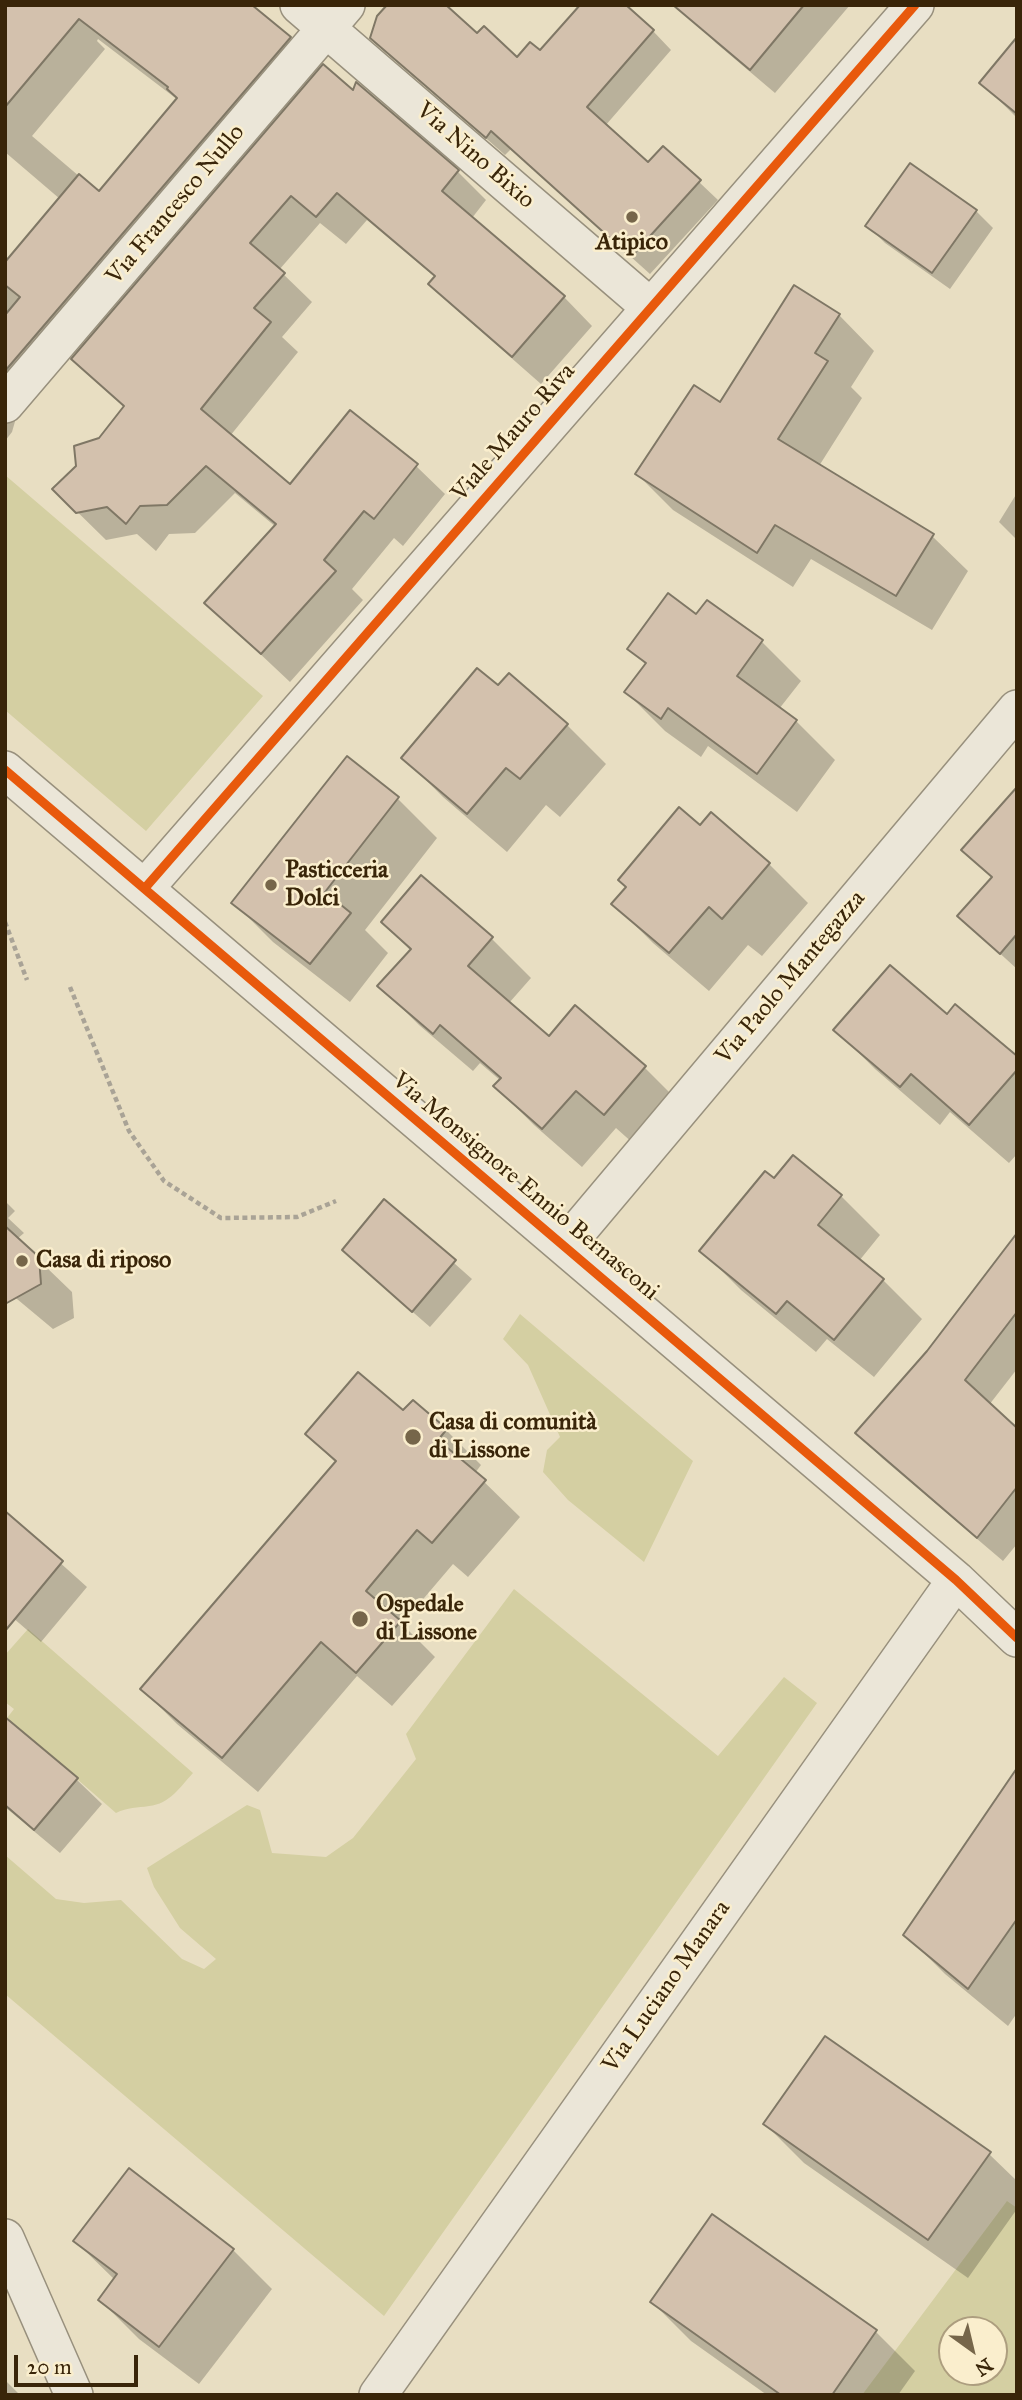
<!DOCTYPE html>
<meta charset="utf-8">
<style>
body{margin:0}
#map{position:relative;width:1022px;height:2400px;overflow:hidden;background:#e8dec2;font-family:"IM FELL Great Primer",serif}
canvas{display:block}
.frame{position:absolute;inset:0;border:7px solid #392509;pointer-events:none}
.north{position:absolute;left:938px;top:2316px;width:70px;height:70px;box-sizing:border-box;background:#faeecd;border:2px solid #ad9e7f;border-radius:50%;rotate:146deg;font-size:19px;font-weight:700;line-height:28px;text-align:center;color:#392509}
.north::after{content:'';display:block;margin:auto;width:24px;height:32px;background:#76664a;clip-path:polygon(50% 0,100% 100%,50% 72%,0 100%)}
.scale{position:absolute;left:14px;top:2355px;width:124px;height:32px;box-sizing:border-box;border:4px solid #392509;border-top:0;padding-left:9px;font-size:21px;line-height:24px;white-space:nowrap;color:#392509;-webkit-text-stroke:5px #faeecd;paint-order:stroke}
</style>
<div id="map">
<canvas width="1022" height="2400"></canvas>
<div class="frame"></div>
<div class="north">N</div>
<div class="scale">20 m</div>
</div>
<script>
const context = document.querySelector('canvas').getContext('2d');
context.lineJoin = 'round';
function fill(path, color) {
  context.fillStyle = color;
  context.fill(path, 'evenodd');
}
function trace(path, color, width, dash) {
  context.strokeStyle = color;
  context.lineWidth = width;
  context.lineCap = dash ? 'butt' : 'round';
  context.setLineDash(dash || []);
  context.stroke(path);
}
function label(font, color, halo, rows, align = 'center') {
  context.font = font + ' "IM FELL Great Primer",serif';
  context.lineWidth = 5;
  context.setLineDash([]);
  context.textBaseline = 'middle';
  context.strokeStyle = halo;
  context.fillStyle = color;
  for (const [text, x, y, turn = 0] of rows) {
    context.save();
    context.translate(x, y);
    context.rotate((+turn || 0) * Math.PI / 180);
    context.textAlign = isNaN(turn) ? turn : align;
    if (halo) context.strokeText(text, 0, 0);
    context.fillText(text, 0, 0);
    context.restore();
  }
}
fill(new Path2D(`
 M 5,475 L 263,696 L 146,831 L 5,710 Z
 M 520,1314 L 693,1461 L 644,1562 L 568,1500 L 543,1472 L 547,1450 L 560,1437 L 528,1365 L 503,1339 Z
 M 514,1589 L 718,1756 L 784,1677 L 817,1703 L 384,2316 L 5,1994 L 5,1855 L 56,1899 L 84,1903 L 121,1900 L 182,1959 L 204,1969 L 216,1959 L 180,1928 L 154,1887 L 147,1868 L 247,1805 L 260,1810 L 272,1853 L 326,1857 L 353,1838 L 416,1759 L 406,1734 Z
 M 28,1629 L 193,1773 C 180,1787 170,1804 149,1806 C 137,1808 128,1807 116,1813 L 7,1718 L 14,1709 L 5,1702 L 5,1655 Z
 M 1007,2201 L 1017,2208 L 1017,2395 L 862,2395 ZM 994,2330 L 994,2372 L 952,2372 L 952,2330 Z`), '#d4cfa2');
fill(new Path2D(`
 M 5,5 L 290,38 L 317,66 L 16,418 L 12,432 L 5,441 L 5,265 L 60,199 L 5,152 ZM 98,39 L 178,100 L 100,194 L 32,136 L 105,49 L 97,41 Z
 M 702,5 L 850,5 L 775,93 L 716,43 L 691,18 Z
 M 653,31 L 671,50 L 605,126 L 648,164 L 699,182 L 718,200 L 650,274 L 511,149 L 505,155 L 372,38 L 477,35 L 517,59 Z
 M 1017,40 L 1017,118 L 981,82 Z
 M 357,85 L 458,172 L 486,200 L 472,218 L 564,297 L 592,326 L 541,384 L 459,312 L 431,284 L 436,278 L 367,220 L 346,244 L 320,223 L 279,270 L 312,302 L 282,337 L 298,352 L 230,436 L 290,487 L 416,466 L 445,494 L 403,546 L 394,538 L 352,589 L 363,600 L 290,682 L 206,603 L 276,527 L 235,493 L 195,533 L 169,534 L 156,551 L 137,534 L 106,540 L 54,489 L 78,467 L 125,408 L 73,359 L 354,93 Z
 M 976,211 L 993,228 L 950,289 L 885,243 L 868,226 Z
 M 839,315 L 874,351 L 851,387 L 862,398 L 819,466 L 932,536 L 968,571 L 932,630 L 811,559 L 793,587 L 673,510 L 637,474 L 720,404 Z
 M 1017,493 L 1017,540 L 999,522 Z
 M 708,602 L 762,642 L 801,681 L 779,709 L 796,721 L 835,760 L 797,812 L 708,746 L 701,757 L 665,731 L 626,692 L 646,665 L 630,648 L 697,617 Z
 M 567,725 L 606,764 L 560,817 L 546,805 L 507,852 L 443,797 L 404,758 Z
 M 347,759 L 398,799 L 437,838 L 365,930 L 388,953 L 350,1002 L 273,942 L 234,903 Z
 M 1017,798 L 1017,969 L 959,916 L 993,878 L 964,850 Z
 M 711,815 L 769,864 L 808,903 L 762,956 L 748,945 L 709,991 L 653,943 L 614,904 L 700,828 Z
 M 421,878 L 492,939 L 531,978 L 509,1003 L 549,1038 L 575,1008 L 645,1068 L 684,1107 L 644,1153 L 616,1128 L 582,1167 L 534,1125 L 495,1086 L 501,1081 L 480,1063 L 473,1071 L 419,1025 L 380,986 L 411,951 L 383,922 Z
 M 947,1017 L 1017,1058 L 1017,1154 L 1009,1163 L 950,1112 L 940,1125 L 875,1069 L 836,1030 Z
 M 774,1181 L 841,1196 L 880,1235 L 859,1261 L 883,1280 L 922,1319 L 874,1377 L 827,1339 L 816,1352 L 741,1290 L 702,1251 Z
 M 5,1201 L 15,1211 L 8,1218 L 24,1233 L 17,1239 L 72,1292 L 74,1318 L 53,1329 L 5,1289 Z
 M 384,1201 L 472,1279 L 430,1327 L 361,1267 Z
 M 1017,1262 L 1017,1369 L 989,1405 L 1017,1431 L 1017,1544 L 1003,1561 L 882,1458 L 857,1433 Z
 M 404,1413 L 446,1430 L 481,1465 L 475,1473 L 520,1517 L 468,1577 L 453,1564 L 402,1624 L 435,1657 L 392,1706 L 357,1676 L 258,1792 L 177,1724 L 142,1689 L 336,1463 L 307,1434 Z
 M 27,1533 L 87,1587 L 41,1642 L 5,1611 Z
 M 5,1719 L 77,1780 L 102,1804 L 60,1853 L 5,1807 Z
 M 1017,1771 L 1017,2013 L 1008,2026 L 945,1974 L 906,1935 Z
 M 765,2124 L 989,2154 L 1017,2181 L 1017,2209 L 968,2278 L 804,2163 Z
 M 712,2216 L 876,2332 L 915,2371 L 898,2395 L 767,2395 L 691,2341 L 652,2302 Z
 M 75,2241 L 233,2250 L 272,2289 L 199,2384 L 139,2339 L 100,2300 L 115,2280 Z
 M 5,2380 L 20,2395 L 5,2395 Z`), '#0003');
const building = new Path2D(`
 M 5,5 L 252,5 L 291,37 L 5,371 L 5,315 L 20,297 L 5,285 L 5,262 L 79,174 L 99,191 L 177,98 L 167,89 L 168,87 L 79,19 L 5,107 Z
 M 387,5 L 446,5 L 477,33 L 484,26 L 517,57 L 530,42 L 540,50 L 580,5 L 626,5 L 654,30 L 587,107 L 648,162 L 663,146 L 701,180 L 631,257 L 491,131 L 486,138 L 370,38 L 377,16 Z
 M 673,5 L 804,5 L 750,70 Z
 M 1017,37 L 1017,114 L 979,83 Z
 M 323,64 L 353,90 L 356,82 L 459,170 L 442,191 L 565,296 L 512,357 L 428,284 L 435,276 L 337,193 L 316,217 L 291,196 L 250,243 L 285,273 L 254,308 L 271,322 L 201,409 L 290,484 L 350,410 L 418,464 L 374,519 L 364,511 L 324,560 L 336,571 L 261,654 L 204,603 L 276,524 L 206,466 L 167,505 L 140,506 L 126,524 L 107,507 L 76,513 L 52,489 L 76,466 L 74,446 L 99,438 L 124,406 L 71,359 Z
 M 910,163 L 977,210 L 932,273 L 865,226 Z
 M 794,285 L 840,314 L 815,353 L 828,361 L 778,439 L 934,534 L 896,596 L 775,525 L 757,553 L 635,474 L 694,385 L 720,402 Z
 M 668,593 L 696,614 L 707,600 L 763,640 L 737,676 L 797,720 L 757,774 L 668,708 L 661,719 L 624,692 L 646,663 L 627,649 Z
 M 477,668 L 498,685 L 509,673 L 568,724 L 520,779 L 506,768 L 467,814 L 401,758 Z
 M 347,756 L 399,797 L 325,892 L 351,913 L 310,964 L 231,903 Z
 M 1017,787 L 1017,934 L 1000,954 L 957,916 L 992,877 L 961,850 Z
 M 679,807 L 700,825 L 711,812 L 770,863 L 722,919 L 709,907 L 669,953 L 611,904 L 626,887 L 618,880 Z
 M 421,875 L 493,937 L 468,966 L 549,1036 L 575,1005 L 646,1066 L 604,1115 L 576,1091 L 542,1129 L 493,1086 L 501,1078 L 440,1025 L 433,1034 L 377,986 L 411,949 L 381,922 Z
 M 890,965 L 947,1014 L 955,1004 L 1017,1056 L 1017,1070 L 969,1125 L 911,1074 L 900,1087 L 833,1030 Z
 M 793,1155 L 842,1195 L 818,1225 L 884,1279 L 834,1340 L 787,1301 L 776,1314 L 699,1251 L 765,1171 L 774,1178 Z
 M 384,1199 L 456,1260 L 412,1312 L 342,1250 Z
 M 5,1226 L 39,1257 L 41,1284 L 5,1304 Z
 M 1017,1233 L 1017,1312 L 965,1380 L 1017,1428 L 1017,1487 L 977,1538 L 855,1433 L 927,1351 Z
 M 358,1372 L 403,1410 L 413,1400 L 447,1429 L 438,1440 L 486,1480 L 432,1543 L 417,1530 L 366,1591 L 401,1621 L 356,1673 L 321,1642 L 222,1758 L 140,1689 L 336,1461 L 305,1434 Z
 M 5,1511 L 63,1561 L 5,1631 Z
 M 5,1717 L 78,1778 L 34,1830 L 5,1805 Z
 M 1017,1768 L 1017,1919 L 968,1989 L 903,1935 Z
 M 825,2036 L 991,2152 L 928,2240 L 763,2124 Z
 M 129,2168 L 234,2249 L 159,2347 L 98,2300 L 117,2274 L 73,2241 Z
 M 712,2214 L 877,2330 L 832,2395 L 781,2395 L 650,2302 Z`);
fill(building, '#d3c1ad');
trace(building, '#7f7765', 2);
const minor = new Path2D(`
 M 299,5 L 650,307
 M 5,404 L 346,5
 M 5,770 L 956,1580 L 1017,1638
 M 145,888 L 915,5
 M 565,1246 L 1017,709
 M 5,2238 L 74,2395
 M 378,2395 L 956,1580`);
trace(minor, '#98907d', 40);
trace(new Path2D(`
 M 5,922 L 27,980
 M 70,987 L 129,1131 L 164,1181 L 221,1218 L 297,1217 L 336,1201`), '#a9a396', 4.5, [5, 3.5]);
trace(minor, '#ebe6d8', 37);
trace(new Path2D(`
 M 5,770 L 956,1580 L 1017,1638
 M 145,888 L 915,5`), '#e8590c', 9);
for (const [x, y, r, color] of [
 [632,217,7,"#76664a"],
 [271,885,7,"#76664a"],
 [22,1261,7,"#76664a"],
 [413,1437,9,"#76664a"],
 [360,1619,9,"#76664a"]
]) {
  const dot = new Path2D();
  dot.arc(x, y, r, 0, 2 * Math.PI);
  context.fillStyle = color;
  context.fill(dot);
  trace(dot, '#faeecd', 2.5);
}
label('24px', '#392509', '#faeecd', [
 ["Via Nino Bixio",475,156,41],
 ["Via Francesco Nullo",176,205,-50],
 ["Viale Mauro Riva",514,433,-49],
 ["Via Paolo Mantegazza",791,978,-50],
 ["Via Monsignore Ennio Bernasconi",525,1187,40],
 ["Via Luciano Manara",667,1987,-55]
]);
label('bold 24px', '#392509', '#faeecd', [
 ["Atipico",632,243,"center"],
 ["Pasticceria",285,871],
 ["Dolci",285,899],
 ["Casa di riposo",36,1261],
 ["Casa di comunità",429,1423],
 ["di Lissone",429,1451],
 ["Ospedale",376,1605],
 ["di Lissone",376,1633]
], 'left');
</script>
